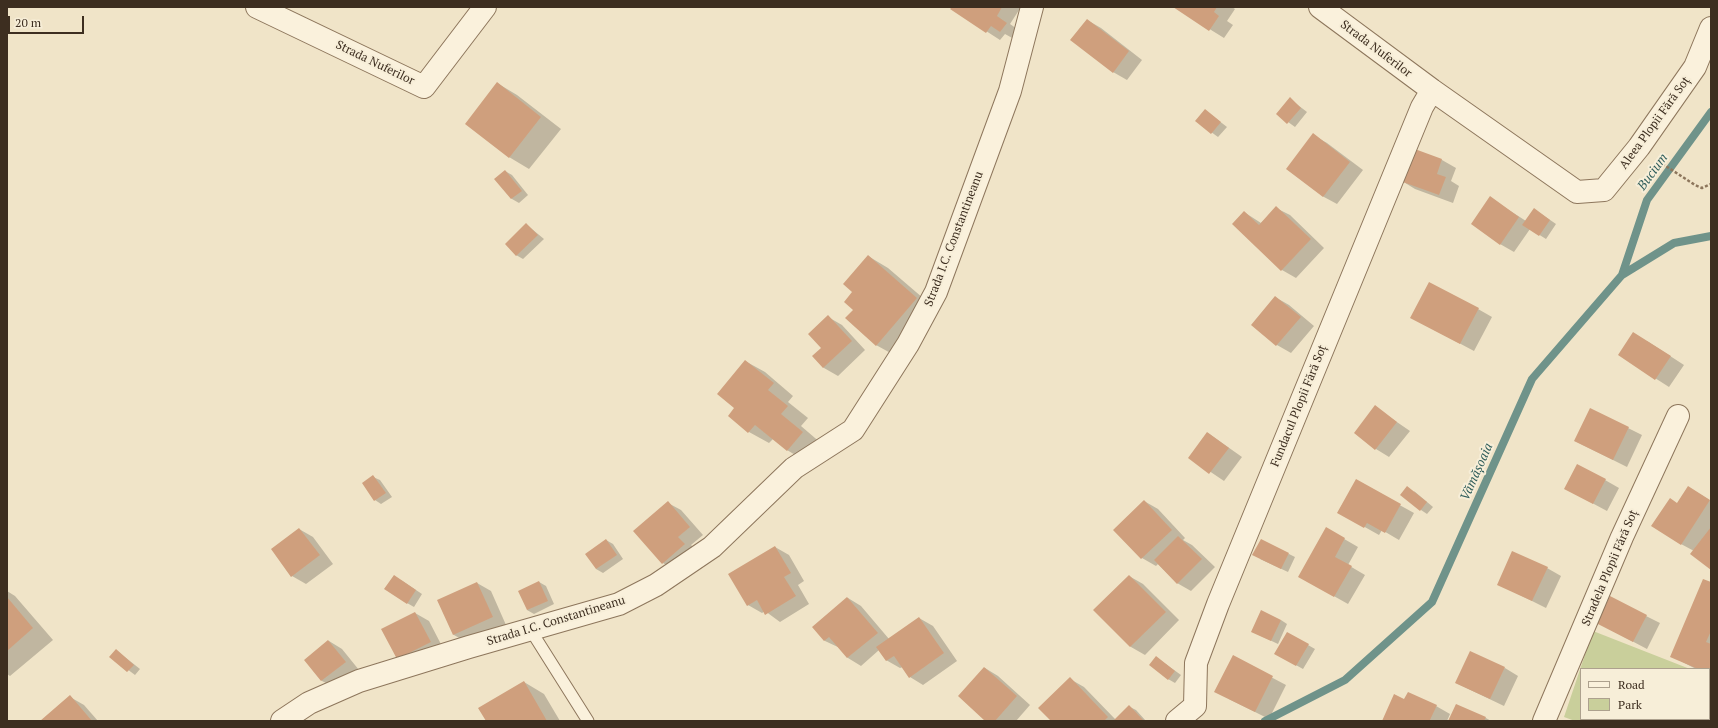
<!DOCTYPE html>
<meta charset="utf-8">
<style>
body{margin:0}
#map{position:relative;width:1718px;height:728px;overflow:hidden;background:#f0e4c8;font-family:"PT Serif",serif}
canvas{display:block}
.frame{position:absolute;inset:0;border:8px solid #3d2e20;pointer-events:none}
.legend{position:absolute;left:1580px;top:668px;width:130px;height:52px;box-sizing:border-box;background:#f7eed8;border:1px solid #ada18e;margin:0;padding:5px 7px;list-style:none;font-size:12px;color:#3d2e20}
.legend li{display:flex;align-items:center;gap:8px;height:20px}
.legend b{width:20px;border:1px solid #ada18e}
.scale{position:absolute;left:8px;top:16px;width:76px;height:18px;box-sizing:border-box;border:2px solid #3d2e20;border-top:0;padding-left:5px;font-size:12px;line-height:14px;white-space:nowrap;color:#3d2e20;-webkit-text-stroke:3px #f7eed8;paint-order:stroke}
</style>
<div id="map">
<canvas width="1718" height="728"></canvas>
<div class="frame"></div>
<ul class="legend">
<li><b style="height:5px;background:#faf1dc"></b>Road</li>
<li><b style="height:11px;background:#c9cf9b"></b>Park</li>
</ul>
<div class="scale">20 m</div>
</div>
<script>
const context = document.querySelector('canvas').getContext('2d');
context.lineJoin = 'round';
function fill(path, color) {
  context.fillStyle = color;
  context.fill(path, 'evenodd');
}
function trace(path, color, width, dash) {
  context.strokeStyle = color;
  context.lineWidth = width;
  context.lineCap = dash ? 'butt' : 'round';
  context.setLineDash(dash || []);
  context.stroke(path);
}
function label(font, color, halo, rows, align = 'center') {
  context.font = font + ' "PT Serif",serif';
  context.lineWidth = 4;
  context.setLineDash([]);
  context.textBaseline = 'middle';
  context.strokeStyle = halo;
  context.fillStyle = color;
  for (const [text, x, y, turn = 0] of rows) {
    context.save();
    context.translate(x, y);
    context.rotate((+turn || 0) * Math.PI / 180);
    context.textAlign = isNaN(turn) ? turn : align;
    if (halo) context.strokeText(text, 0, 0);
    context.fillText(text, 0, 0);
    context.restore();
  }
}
fill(new Path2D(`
 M 1593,631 L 1690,669 L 1581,669 L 1581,719 L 1709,719 L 1709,676 L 1711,677 L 1711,721 L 1575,721 L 1564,717 Z`), '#c9cf9b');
fill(new Path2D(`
 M 953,7 L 1021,7 L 1010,24 L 1020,31 L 1014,39 L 1005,34 L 1000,40 L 952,9 Z
 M 1174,7 L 1232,7 L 1235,9 L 1227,21 L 1233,25 L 1224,38 Z
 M 1087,20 L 1101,28 L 1142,60 L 1127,80 L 1113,72 Z
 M 497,83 L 517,95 L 561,129 L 529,169 L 509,157 Z
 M 1290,99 L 1307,112 L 1295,127 L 1277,114 Z
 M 1205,110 L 1227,127 L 1218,137 L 1196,121 Z
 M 1313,135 L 1327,143 L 1363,170 L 1337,204 L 1324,197 L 1287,169 Z
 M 1413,150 L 1442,160 L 1456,168 L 1451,181 L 1459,186 L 1453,203 L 1415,189 L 1402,181 Z
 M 505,171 L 512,175 L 528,195 L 519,203 L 512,199 L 496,179 Z
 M 1490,198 L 1526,221 L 1540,213 L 1556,224 L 1546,239 L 1530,229 L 1514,252 L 1500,244 Z
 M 1276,208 L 1290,215 L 1324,248 L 1296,278 L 1282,270 L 1233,224 L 1244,212 L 1261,223 Z
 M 527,225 L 544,239 L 523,259 L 516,255 Z
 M 868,256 L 888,268 L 937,310 L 896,356 L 876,345 L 854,309 L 854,292 Z
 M 1275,297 L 1289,305 L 1314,326 L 1291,353 L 1277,345 L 1252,325 Z
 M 1478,309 L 1492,317 L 1474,351 L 1425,325 Z
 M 828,317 L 842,325 L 865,350 L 838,376 L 824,368 L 813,356 L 822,348 Z
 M 1647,341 L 1684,365 L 1669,387 L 1619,355 Z
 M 745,361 L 765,372 L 793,396 L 788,402 L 808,418 L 801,426 L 822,444 L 807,462 L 787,450 L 773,439 L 769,443 L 749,432 L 735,408 Z
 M 1375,407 L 1410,431 L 1389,457 L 1376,449 Z
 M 1628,428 L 1642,435 L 1627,467 L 1575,441 Z
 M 1208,433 L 1242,457 L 1224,481 L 1190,458 Z
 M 373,477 L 380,480 L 392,497 L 381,504 L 375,500 Z
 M 1605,480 L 1619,488 L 1607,511 L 1579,496 Z
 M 1356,481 L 1414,513 L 1399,540 L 1382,530 L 1379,535 L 1338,512 Z
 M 1688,487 L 1711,501 L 1711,569 L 1694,551 L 1681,544 Z
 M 1414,491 L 1433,507 L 1427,514 L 1421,510 Z
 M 1144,501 L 1158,509 L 1185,538 L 1183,540 L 1192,545 L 1215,567 L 1191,591 L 1177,583 L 1158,564 L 1156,566 L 1142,558 L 1114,530 Z
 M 668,503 L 681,510 L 703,535 L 691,545 L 698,552 L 676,571 L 663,563 Z
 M 299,529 L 313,537 L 333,564 L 306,584 L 292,576 Z
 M 1327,529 L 1358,547 L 1348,565 L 1365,575 L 1348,604 L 1300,577 Z
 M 606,540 L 613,544 L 623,559 L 603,573 L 596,569 Z
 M 775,547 L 789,555 L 804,581 L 798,585 L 809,604 L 780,622 L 765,611 L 762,613 L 748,605 Z
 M 1289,554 L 1295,557 L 1288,572 L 1260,559 Z
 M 1547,568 L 1561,576 L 1546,608 L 1498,584 Z
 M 1129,576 L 1143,584 L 1179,620 L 1145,655 L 1131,647 L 1095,610 Z
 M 401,580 L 422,594 L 414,607 L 407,603 Z
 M 539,582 L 546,586 L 554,604 L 534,614 L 527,610 Z
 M 477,583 L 491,591 L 506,625 L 468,643 L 454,635 L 438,601 Z
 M 1711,583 L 1711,676 L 1709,675 L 1709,669 L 1696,669 L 1671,656 Z
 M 7,591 L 15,596 L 53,640 L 10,676 L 7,674 Z
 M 848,598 L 861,606 L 889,639 L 919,618 L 933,626 L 957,661 L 923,685 L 910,677 L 903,667 L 900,668 L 886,660 L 879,650 L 861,666 L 848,658 L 840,648 L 825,641 L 813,627 Z
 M 415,613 L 429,621 L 444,650 L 398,659 Z
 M 1646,616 L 1660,623 L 1647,649 L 1611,630 Z
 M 1281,620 L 1287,624 L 1278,644 L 1259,635 Z
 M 1287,633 L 1315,649 L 1303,669 L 1276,654 Z
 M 329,641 L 342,649 L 359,670 L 336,688 L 322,681 L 305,660 Z
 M 116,650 L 140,669 L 135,675 L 111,657 Z
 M 1156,657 L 1181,675 L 1175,683 L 1168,679 Z
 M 1233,657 L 1286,685 L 1269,719 L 1229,699 Z
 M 985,668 L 998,676 L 1030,705 L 1016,721 L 986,721 Z
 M 1505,668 L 1518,676 L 1504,706 L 1456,683 Z
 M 1070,679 L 1084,687 L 1116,720 L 1130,707 L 1136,710 L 1146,721 L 1052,721 Z
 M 524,682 L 544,694 L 560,721 L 487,721 Z
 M 70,697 L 84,705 L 98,721 L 41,721 Z
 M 1405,700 L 1436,706 L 1450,714 L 1447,721 L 1383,721 Z
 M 1456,705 L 1486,718 L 1491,721 L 1449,721 Z`), '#0003');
trace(new Path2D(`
 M 1622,275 L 1647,200 L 1711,112
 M 1265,721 L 1345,680 L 1432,602 L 1532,379 L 1622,275 L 1674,243 L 1711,236`), '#6f938a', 8);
fill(new Path2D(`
 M 952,7 L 1002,7 L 997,16 L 1007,23 L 1000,32 L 991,26 L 986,33 L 950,9 Z
 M 1173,7 L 1217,7 L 1214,12 L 1219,16 L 1209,31 Z
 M 1087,19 L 1129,51 L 1113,73 L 1070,40 Z
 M 497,82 L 541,117 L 509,158 L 465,124 Z
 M 1290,97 L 1301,108 L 1287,124 L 1276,114 Z
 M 1205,109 L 1221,122 L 1211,134 L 1195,121 Z
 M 1313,133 L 1350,162 L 1323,197 L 1286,169 Z
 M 1412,148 L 1442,159 L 1437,174 L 1446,177 L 1439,195 L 1400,181 Z
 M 505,170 L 522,191 L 511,199 L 494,179 Z
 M 1490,196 L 1519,217 L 1500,245 L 1471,224 Z
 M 1276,206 L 1311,239 L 1281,271 L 1232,224 L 1244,211 L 1259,225 Z
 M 1534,208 L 1550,220 L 1539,236 L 1522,225 Z
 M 526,223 L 538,235 L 516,256 L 505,244 Z
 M 868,255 L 917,298 L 876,346 L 845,318 L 853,310 L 844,302 L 852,292 L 843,284 Z
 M 1429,282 L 1479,308 L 1460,344 L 1410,318 Z
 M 1275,296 L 1301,317 L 1276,346 L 1251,325 Z
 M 828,315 L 852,341 L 823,368 L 812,356 L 821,348 L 808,334 Z
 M 1633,332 L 1671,356 L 1655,380 L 1618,355 Z
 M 745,360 L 774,383 L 768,390 L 788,406 L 781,414 L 803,432 L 787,451 L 755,425 L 748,433 L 728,416 L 734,408 L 717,394 Z
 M 1375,405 L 1397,422 L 1375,450 L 1354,433 Z
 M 1590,408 L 1629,427 L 1613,460 L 1574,441 Z
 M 1207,432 L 1229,448 L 1209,474 L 1188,458 Z
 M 1577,464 L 1606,479 L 1593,504 L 1564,489 Z
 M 373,475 L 386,493 L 374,501 L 362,483 Z
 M 1356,479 L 1401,504 L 1385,533 L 1367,523 L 1364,528 L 1337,513 Z
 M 1407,486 L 1427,502 L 1420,511 L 1400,495 Z
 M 1688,486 L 1710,500 L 1681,545 L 1651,526 L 1670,498 L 1677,503 Z
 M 1144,500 L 1172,530 L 1141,559 L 1113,530 Z
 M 668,501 L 690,527 L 678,537 L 685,544 L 662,564 L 633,531 Z
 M 1326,527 L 1345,538 L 1335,557 L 1352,566 L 1334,597 L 1298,577 Z
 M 1711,527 L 1711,570 L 1690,554 Z
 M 299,528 L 320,555 L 291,577 L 271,549 Z
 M 1178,536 L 1202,559 L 1177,584 L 1154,560 Z
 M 606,539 L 617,555 L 596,569 L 585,554 Z
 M 1261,539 L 1289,553 L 1281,569 L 1252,555 Z
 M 775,546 L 791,573 L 784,577 L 796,596 L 765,615 L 757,600 L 747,606 L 728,574 Z
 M 1512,551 L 1548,567 L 1532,601 L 1497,585 Z
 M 394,575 L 416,590 L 407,604 L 384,589 Z
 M 1129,575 L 1166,612 L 1130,647 L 1093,610 Z
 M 1703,579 L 1711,582 L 1711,631 L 1706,642 L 1711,644 L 1711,674 L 1709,674 L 1709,669 L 1698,669 L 1670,657 Z
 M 539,581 L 548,601 L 527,610 L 518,591 Z
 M 477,582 L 493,617 L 453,635 L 437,600 Z
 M 1610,596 L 1647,615 L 1633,642 L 1596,623 Z
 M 7,597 L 33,628 L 7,651 Z
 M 847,597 L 878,633 L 847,658 L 829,637 L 824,641 L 812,627 Z
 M 1261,610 L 1281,620 L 1271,641 L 1251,632 Z
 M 415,612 L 431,642 L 397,659 L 381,629 Z
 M 919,617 L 944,653 L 909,678 L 894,656 L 886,661 L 876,647 Z
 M 1287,632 L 1309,644 L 1296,666 L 1274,654 Z
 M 328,640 L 346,662 L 321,681 L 304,660 Z
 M 116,649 L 134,665 L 127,672 L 109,657 Z
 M 1470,651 L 1505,667 L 1490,699 L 1455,683 Z
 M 1233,655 L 1273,676 L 1255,712 L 1214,692 Z
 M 1156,656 L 1175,671 L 1168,680 L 1149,665 Z
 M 984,667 L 1017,696 L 995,721 L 985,721 L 958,696 Z
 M 1070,677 L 1108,717 L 1104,721 L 1051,721 L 1038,708 Z
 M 524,681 L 547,721 L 486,721 L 478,708 Z
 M 1408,692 L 1437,705 L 1430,720 L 1433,721 L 1382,721 L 1394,694 L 1404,699 Z
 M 70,695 L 92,721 L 40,721 Z
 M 1456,704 L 1486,717 L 1484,721 L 1448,721 Z
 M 1129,705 L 1144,721 L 1113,721 Z`), '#cf9f7d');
const lane = new Path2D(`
 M 530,629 L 588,721`);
const street = new Path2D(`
 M 257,7 L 424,87 L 485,7
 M 1320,7 L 1432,90 L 1577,192 L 1604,190 L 1639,147 L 1695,67 L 1711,28
 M 282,721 L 309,703 L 359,681 L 469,647 L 619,604 L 656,585 L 712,547 L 794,468 L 853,430 L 908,344 L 936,292 L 1010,91 L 1032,7
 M 1177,721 L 1195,706 L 1196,663 L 1218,604 L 1422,107 L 1432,90
 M 1544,721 L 1622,537 L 1678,416`);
trace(lane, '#8d765c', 13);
trace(street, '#8d765c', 24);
trace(new Path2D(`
 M 1658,161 L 1695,185 L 1702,188 L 1711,184`), '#8d765c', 2.5, [3, 2]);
trace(lane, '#faf1dc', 11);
trace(street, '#faf1dc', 22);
label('12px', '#3d2e20', '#f7eed8', [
 ["Strada Nuferilor",1376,49,37],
 ["Strada Nuferilor",375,63,26],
 ["Aleea Plopii Fără Soț",1655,123,-54],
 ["Strada I.C. Constantineanu",954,239,-69],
 ["Fundacul Plopii Fără Soț",1299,406,-68],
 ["Stradela Plopii Fără Soț",1610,568,-67],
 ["Strada I.C. Constantineanu",556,621,-17]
]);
label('italic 13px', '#2f5d5a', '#f7eed8', [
 ["Bucium",1653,172,-54],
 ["Vămășoaia",1477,472,-66]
]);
</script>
